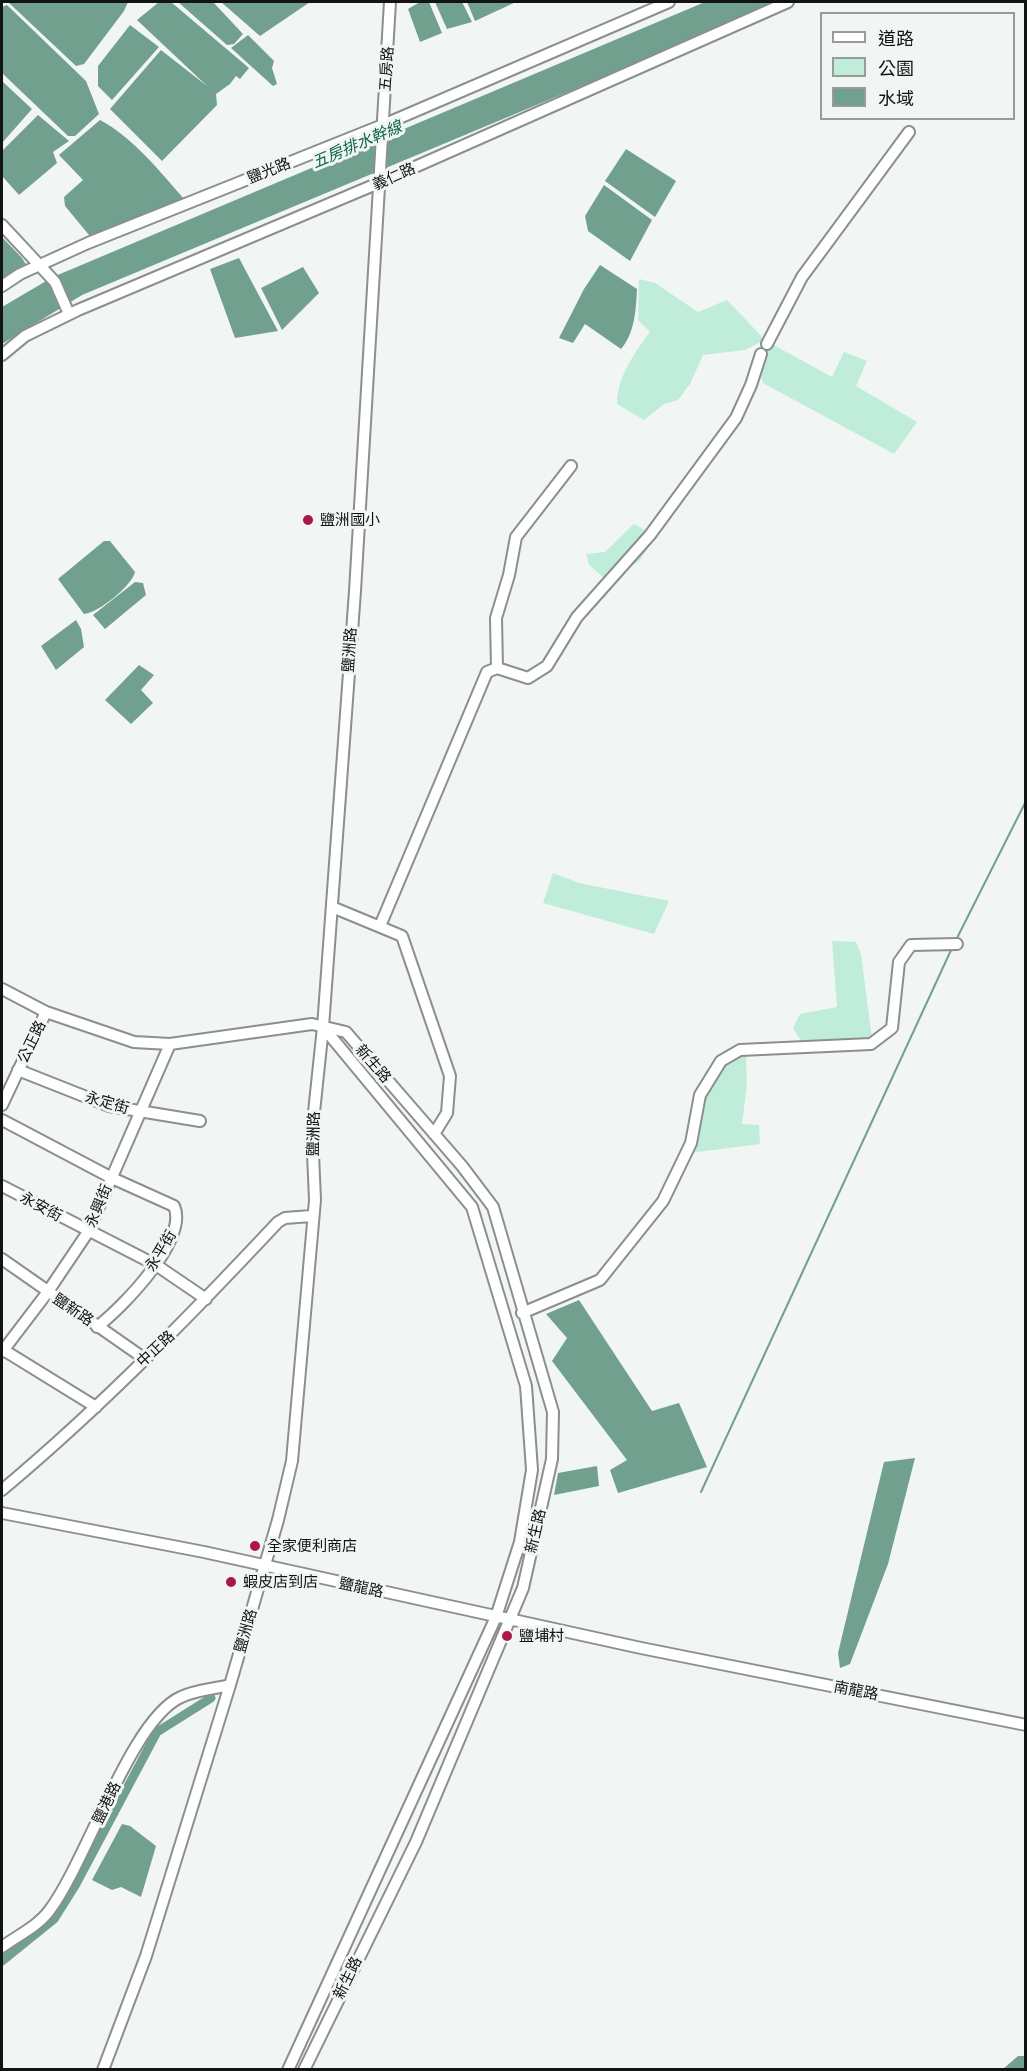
<!DOCTYPE html>
<meta charset="utf-8">
<style>
body{margin:0}
#map{position:relative;width:1027px;height:2071px;overflow:hidden;background:#f1f5f3;font-family:Mulish,"Noto Sans TC",sans-serif}
canvas{display:block}
.frame{position:absolute;inset:0;border:3px solid #121313;pointer-events:none}
.legend{position:absolute;left:820px;top:12px;width:195px;height:108px;box-sizing:border-box;background:#f1f5f3;border:2px solid #989b99;margin:0;padding:8px 10px;list-style:none;font-size:18px;color:#121313}
.legend li{display:flex;align-items:center;gap:12px;height:30px}
.legend b{width:30px;border:2px solid #989b99}
</style>
<div id="map">
<canvas width="1027" height="2071"></canvas>
<div class="frame"></div>
<ul class="legend">
<li><b style="height:8px;background:#fff"></b>道路</li>
<li><b style="height:16px;background:#bfedda"></b>公園</li>
<li><b style="height:16px;background:#72a08e"></b>水域</li>
</ul>
</div>
<script>
const context = document.querySelector('canvas').getContext('2d');
context.lineJoin = 'round';
function fill(path, color) {
  context.fillStyle = color;
  context.fill(path, 'evenodd');
}
function trace(path, color, width, dash) {
  context.strokeStyle = color;
  context.lineWidth = width;
  context.lineCap = dash ? 'butt' : 'round';
  context.setLineDash(dash || []);
  context.stroke(path);
}
function label(font, color, halo, rows, align = 'center') {
  context.font = font + ' Mulish,"Noto Sans TC",sans-serif';
  context.lineWidth = 6;
  context.setLineDash([]);
  context.textBaseline = 'middle';
  context.strokeStyle = halo;
  context.fillStyle = color;
  for (const [text, x, y, turn = 0] of rows) {
    context.save();
    context.translate(x, y);
    context.rotate((+turn || 0) * Math.PI / 180);
    context.textAlign = isNaN(turn) ? turn : align;
    if (halo) context.strokeText(text, 0, 0);
    context.fillText(text, 0, 0);
    context.restore();
  }
}
fill(new Path2D(`
 M 639,279 L 655,283 L 698,312 L 727,300 L 765,340 L 745,350 L 703,355 L 690,384 L 678,400 L 664,404 L 644,420 L 617,404 C 617,378 634,353 650,332 L 638,320 Z
 M 770,343 L 832,377 L 844,352 L 867,361 L 856,386 L 917,422 L 894,454 L 763,383 L 758,370 Z
 M 634,524 L 656,536 L 639,561 L 609,582 L 589,565 L 586,554 L 605,552 Z
 M 553,873 L 579,883 L 669,901 L 654,934 L 543,903 Z
 M 832,941 L 856,942 L 861,954 L 872,1039 L 842,1045 L 801,1041 L 793,1028 L 800,1014 L 837,1007 Z
 M 755,1046 L 746,1058 L 747,1084 L 742,1124 L 759,1125 L 760,1144 L 682,1154 L 720,1058 Z`), '#bfedda');
fill(new Path2D(`
 M 8,2 L 128,2 L 124,11 L 84,64 L 76,66 Z
 M 159,2 L 171,2 L 249,68 L 240,79 L 236,76 L 230,84 L 216,94 L 217,105 L 162,161 L 110,109 L 161,50 L 207,86 L 137,20 Z
 M 178,2 L 213,2 L 243,34 L 234,44 L 227,45 Z
 M 221,2 L 310,2 L 260,36 Z
 M 420,2 L 429,2 L 442,33 L 420,42 L 408,9 Z
 M 435,2 L 462,2 L 472,22 L 447,29 Z
 M 467,2 L 516,2 L 475,21 Z
 M 705,2 L 783,2 L 82,295 L 2,344 L 2,307 L 53,277 Z
 M 7,5 L 86,81 L 99,114 L 75,136 L 68,136 L 2,73 L 2,7 Z
 M 130,25 L 159,47 L 112,100 L 98,86 L 98,66 Z
 M 248,35 L 274,61 L 272,68 L 277,84 L 273,86 L 231,48 Z
 M 2,81 L 32,109 L 2,143 Z
 M 38,115 L 69,141 L 53,152 L 57,163 L 19,195 L 2,176 L 2,151 Z
 M 100,120 C 133,137 161,173 185,200 L 94,241 L 65,206 L 64,197 L 83,180 L 59,155 Z
 M 626,149 L 676,181 L 655,217 L 605,181 Z
 M 604,185 L 652,220 L 630,261 L 588,231 L 585,216 Z
 M 2,237 L 22,258 L 27,266 L 2,281 Z
 M 239,258 L 278,331 L 235,338 L 210,269 Z
 M 600,265 L 637,289 C 636,309 635,333 621,349 L 585,324 L 573,343 L 559,338 L 584,289 Z
 M 303,267 L 319,293 L 282,330 L 261,288 Z
 M 104,541 L 110,541 L 135,572 C 132,586 98,613 84,614 L 58,579 Z
 M 135,582 L 143,583 L 146,595 L 105,629 L 93,615 Z
 M 76,620 L 81,629 L 84,647 L 56,670 L 41,646 Z
 M 139,665 L 154,675 L 141,690 L 153,703 L 131,724 L 105,700 Z
 M 579,1300 L 652,1411 L 679,1403 L 707,1467 L 618,1493 L 610,1470 L 627,1460 L 552,1361 L 567,1338 L 546,1314 Z
 M 915,1458 L 888,1564 L 850,1664 L 840,1668 L 838,1653 L 884,1462 Z
 M 597,1466 L 599,1486 L 554,1495 L 558,1473 Z
 M 122,1824 L 130,1826 L 156,1846 L 141,1897 L 121,1887 L 112,1890 L 92,1880 Z
 M 1018,2056 L 1025,2056 L 1025,2069 L 1003,2069 Z`), '#72a08e');
trace(new Path2D(`
 M 956,940 L 1026,801
 M 701,1492 L 952,948`), '#72a08e', 2);
trace(new Path2D(`
 M 2,1961 L 54,1919 L 76,1884 L 157,1732 L 211,1698`), '#72a08e', 9);
const minor = new Path2D(`
 M 2,225 L 55,282 L 69,314
 M 2,286 L 20,274 L 88,243 L 383,125 L 669,2
 M 767,344 L 802,277 L 909,132
 M 2,355 L 25,336 L 78,310 L 381,182 L 788,2
 M 497,668 L 496,618 L 509,575 L 516,537 L 571,466
 M 332,907 L 402,936 L 450,1076 L 447,1113 L 434,1134
 M 380,926 L 487,672 L 497,668 L 528,678 L 547,666 L 577,617 L 650,535 L 736,418 L 751,385 L 761,354
 M 2,989 L 46,1012 L 134,1042 L 170,1044 L 312,1024 L 346,1032 L 462,1166 L 493,1207 L 553,1412 L 552,1459 L 523,1588 L 416,1842 L 304,2070
 M 18,1070 L 109,1106 L 200,1121
 M 2,1105 L 46,1012
 M 2,1120 L 112,1178 L 174,1206 C 189,1239 123,1307 97,1327
 M 2,1186 L 156,1265 L 206,1299
 M 2,1259 L 145,1359
 M 522,1313 L 600,1280 L 663,1201 L 691,1143 L 700,1095 L 721,1061 L 740,1050 L 871,1044 L 892,1028 L 899,962 L 911,945 L 957,944
 M 2,1349 L 96,1407
 M 2,1352 L 47,1293 L 88,1232 L 170,1044
 M 2,1490 C 100,1408 190,1316 278,1222 L 285,1218 L 311,1216
 M 2,1513 L 204,1552 L 641,1648 L 1026,1725
 M 2,1947 C 17,1936 38,1926 49,1911 C 86,1863 131,1719 181,1697 C 195,1690 214,1689 230,1685
 M 103,2070 L 146,1956 L 230,1685 L 278,1520 L 292,1461 L 315,1200 L 312,1131 L 323,1027 L 355,591 L 390,2
 M 288,2070 L 496,1617 L 520,1542 L 532,1470 L 526,1386 L 472,1207 L 323,1027`);
trace(minor, '#8b8f8d', 14);
trace(minor, '#fff', 10);
for (const [x, y, r, color] of [
 [308,520,6,"#ac1846"],
 [255,1546,6,"#ac1846"],
 [231,1582,6,"#ac1846"],
 [507,1636,6,"#ac1846"]
]) {
  const dot = new Path2D();
  dot.arc(x, y, r, 0, 2 * Math.PI);
  context.fillStyle = color;
  context.fill(dot);
  trace(dot, '#f1f5f3', 2);
}
label('15px', '#121313', '#f1f5f3', [
 ["五房路",387,69,-86],
 ["鹽光路",269,171,-22],
 ["義仁路",394,177,-24],
 ["鹽洲路",350,650,-86],
 ["公正路",32,1042,-64],
 ["新生路",373,1064,49],
 ["永定街",107,1103,16],
 ["鹽洲路",314,1134,-89],
 ["永興街",99,1206,-67],
 ["永安街",41,1207,28],
 ["永平街",161,1251,-59],
 ["鹽新路",73,1310,34],
 ["中正路",156,1349,-43],
 ["新生路",536,1531,-77],
 ["鹽龍路",361,1588,12],
 ["鹽洲路",246,1631,-74],
 ["南龍路",856,1691,11],
 ["鹽港路",107,1803,-64],
 ["新生路",348,1978,-64]
]);
label('15px', '#121313', '#f1f5f3', [
 ["鹽洲國小",320,520],
 ["全家便利商店",267,1546],
 ["蝦皮店到店",243,1582],
 ["鹽埔村",519,1636]
], 'left');
label('italic 16px', '#0d654c', '#f1f5f3', [
 ["五房排水幹線",357,145,-23]
]);
</script>
